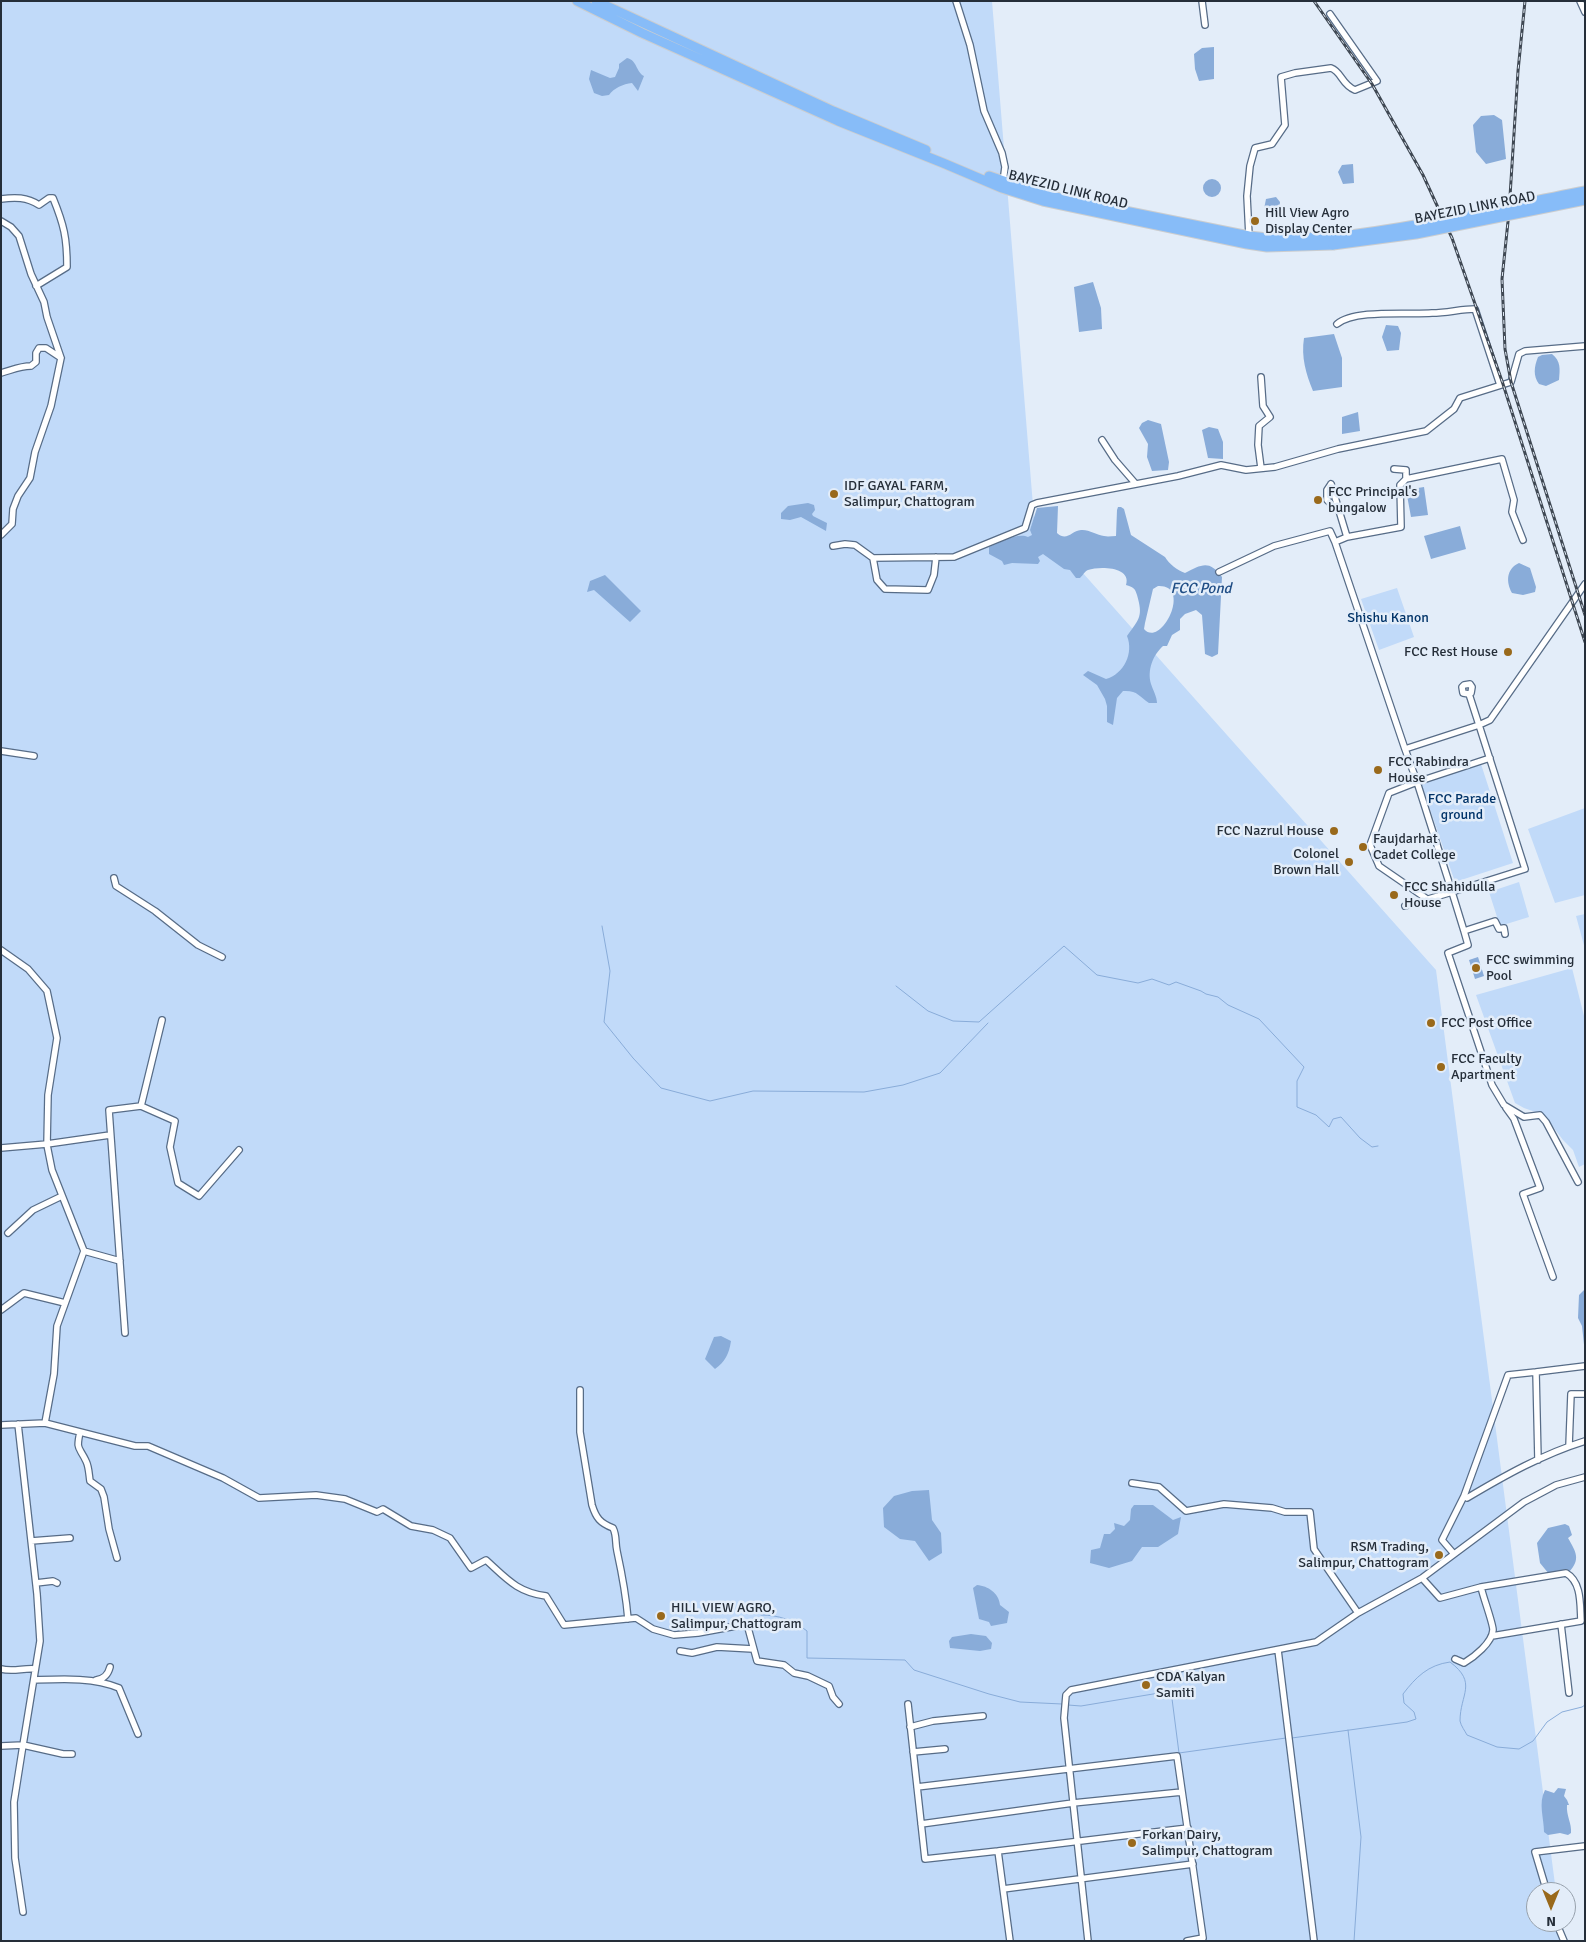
<!DOCTYPE html>
<style>
body{margin:0}
#map{position:relative;width:1586px;height:1942px;overflow:hidden;background:#e3edf9;font-family:Signika,sans-serif}
canvas{display:block}
.frame{position:absolute;inset:0;border:2px solid #252e39;pointer-events:none}
.north{position:absolute;left:1526px;top:1882px;width:50px;height:50px;box-sizing:border-box;background:#e3edf9;border:1px solid #97a1ac;border-radius:50%;rotate:180deg;font-size:14px;font-weight:700;line-height:20px;text-align:center;color:#252e39}
.north::after{content:'';display:block;margin:auto;width:18px;height:22px;background:#99691b;clip-path:polygon(50% 0,100% 100%,50% 72%,0 100%)}
</style>
<div id="map">
<canvas width="1586" height="1942"></canvas>
<div class="frame"></div>
<div class="north">N</div>
</div>
<script>
const context = document.querySelector('canvas').getContext('2d');
context.lineJoin = 'round';
function fill(path, color) {
  context.fillStyle = color;
  context.fill(path, 'evenodd');
}
function trace(path, color, width, dash) {
  context.strokeStyle = color;
  context.lineWidth = width;
  context.lineCap = dash ? 'butt' : 'round';
  context.setLineDash(dash || []);
  context.stroke(path);
}
function label(font, color, halo, rows, align = 'center') {
  context.font = font + ' Signika,sans-serif';
  context.lineWidth = 5;
  context.setLineDash([]);
  context.textBaseline = 'middle';
  context.strokeStyle = halo;
  context.fillStyle = color;
  for (const [text, x, y, turn = 0] of rows) {
    context.save();
    context.translate(x, y);
    context.rotate((+turn || 0) * Math.PI / 180);
    context.textAlign = isNaN(turn) ? turn : align;
    if (halo) context.strokeText(text, 0, 0);
    context.fillText(text, 0, 0);
    context.restore();
  }
}
fill(new Path2D(`
 M 1,1 L 992,1 L 1034,518 L 1436,970 L 1556,1892 L 1536,1892 L 1536,1922 L 1560,1922 L 1562,1941 L 1,1941 Z
 M 1397,588 L 1414,637 L 1379,650 L 1361,599 Z
 M 1481,764 L 1513,863 L 1455,882 L 1421,783 Z
 M 1585,808 L 1585,895 L 1555,903 L 1528,829 Z
 M 1519,882 L 1529,917 L 1500,926 L 1489,892 Z
 M 1585,914 L 1585,949 L 1576,916 Z
 M 1572,968 L 1585,1020 L 1585,1164 L 1579,1167 L 1573,1150 L 1563,1140 L 1544,1115 L 1524,1108 L 1515,1103 L 1476,995 Z`), '#c1daf9');
fill(new Path2D(`
 M 1214,47 L 1214,79 L 1199,81 L 1195,69 L 1194,54 L 1202,48 Z
 M 627,58 C 637,60 636,72 644,76 L 638,91 L 632,83 C 623,84 614,88 609,95 L 602,96 L 594,93 L 589,79 L 591,70 L 610,78 L 615,77 L 619,68 L 619,64 Z
 M 1494,115 L 1502,120 L 1506,159 L 1486,164 L 1476,152 L 1473,125 L 1481,116 Z
 M 1353,164 L 1354,183 L 1343,184 L 1338,172 L 1342,165 Z
 M1203 188a9 9 0 1 1 18 0a9 9 0 1 1-18 0Z
 M 1276,197 L 1280,202 L 1279,210 L 1276,215 L 1268,217 L 1264,209 L 1266,199 Z
 M 1093,282 L 1101,308 L 1102,329 L 1079,332 L 1074,287 Z
 M 1386,325 L 1398,326 L 1401,333 L 1399,350 L 1387,351 L 1382,337 Z
 M 1334,334 L 1342,358 L 1342,387 L 1313,391 C 1306,374 1301,357 1304,338 Z
 M 1552,354 C 1561,361 1560,369 1559,380 L 1546,386 L 1539,384 C 1533,376 1534,367 1538,357 L 1542,355 Z
 M 1358,412 L 1360,431 L 1342,434 L 1342,417 Z
 M 1148,420 L 1161,424 L 1169,462 L 1168,470 L 1152,471 L 1147,457 L 1148,444 L 1139,428 L 1142,423 Z
 M 1209,427 L 1218,429 L 1223,442 L 1223,459 L 1208,458 L 1202,430 Z
 M 1424,487 L 1428,515 L 1411,517 L 1406,490 Z
 M 808,503 L 814,505 L 815,510 L 812,514 L 813,516 L 827,523 L 826,531 L 801,517 L 790,520 L 781,519 L 781,513 L 788,506 Z
 M 1058,506 L 1057,533 C 1067,542 1071,531 1081,530 C 1088,529 1097,535 1104,536 C 1108,537 1112,536 1116,536 L 1117,510 L 1118,507 L 1121,507 L 1124,509 L 1131,535 L 1165,557 C 1169,564 1177,570 1185,573 C 1201,565 1209,559 1222,577 L 1218,654 L 1212,657 L 1205,654 L 1202,615 L 1196,610 L 1185,614 L 1180,619 L 1180,630 L 1172,635 L 1167,646 L 1163,646 C 1153,655 1147,670 1151,684 C 1153,690 1157,697 1157,703 L 1149,703 C 1139,696 1137,690 1123,691 L 1117,698 L 1113,725 L 1107,722 L 1107,706 L 1105,699 L 1097,685 L 1083,675 L 1088,671 L 1106,679 C 1124,674 1134,653 1127,636 C 1140,618 1143,616 1137,595 C 1135,588 1133,587 1126,585 C 1132,567 1100,566 1088,570 C 1085,571 1083,575 1080,578 L 1076,578 L 1070,570 L 1064,569 L 1043,554 L 1038,557 L 1040,561 L 1038,564 L 1012,563 L 1004,565 L 1002,561 L 989,554 L 989,547 C 999,543 1018,532 1028,537 L 1032,535 L 1030,530 L 1037,508 ZM 1158,586 C 1193,584 1161,649 1144,629 L 1145,623 L 1153,589 Z
 M 1460,526 L 1466,549 L 1431,559 L 1424,536 Z
 M 1519,563 L 1530,568 L 1536,587 L 1535,592 L 1523,595 L 1512,593 C 1506,582 1506,569 1519,563 Z
 M 605,575 L 641,611 L 630,622 L 594,590 L 587,592 L 590,581 Z
 M 1478,957 L 1484,976 L 1475,979 L 1469,960 Z
 M 1585,1289 L 1585,1354 L 1582,1326 L 1578,1318 L 1579,1295 Z
 M 721,1336 L 731,1341 C 729,1354 725,1362 715,1369 L 705,1359 L 714,1337 Z
 M 929,1490 L 932,1520 L 941,1533 L 942,1553 L 929,1561 L 915,1541 L 900,1539 L 884,1527 L 883,1508 L 894,1496 L 912,1491 Z
 M 1134,1505 L 1153,1505 L 1173,1520 L 1181,1517 L 1178,1534 L 1158,1547 L 1142,1547 L 1132,1561 L 1109,1568 L 1090,1563 L 1091,1550 L 1100,1548 L 1104,1534 L 1110,1534 L 1115,1529 L 1114,1523 L 1124,1526 L 1130,1520 L 1131,1509 Z
 M 1565,1524 L 1569,1526 L 1572,1535 L 1568,1538 C 1576,1552 1581,1559 1569,1572 L 1549,1574 L 1540,1563 L 1537,1543 L 1548,1528 Z
 M 977,1585 C 988,1586 999,1593 1000,1605 L 1009,1612 L 1007,1623 L 991,1626 L 989,1622 L 979,1619 L 973,1588 Z
 M 971,1634 L 986,1636 L 992,1643 L 991,1649 L 980,1651 L 950,1648 L 949,1641 L 952,1637 Z
 M 1558,1788 L 1566,1789 L 1564,1796 L 1567,1800 L 1569,1805 L 1567,1805 C 1566,1816 1572,1823 1571,1833 L 1568,1835 L 1560,1833 L 1548,1835 L 1544,1832 C 1544,1818 1538,1803 1545,1790 L 1554,1793 Z`), '#89acd9');
trace(new Path2D(`
 M 602,926 L 610,971 L 604,1022 L 633,1058 L 661,1088 L 710,1101 L 753,1091 L 864,1092 L 903,1085 L 940,1073 L 988,1023
 M 896,986 L 928,1011 L 953,1021 L 979,1022 L 1064,946 L 1097,975 L 1138,983 L 1152,979 L 1169,985 L 1176,982 L 1201,991 L 1206,994 L 1218,997 L 1228,1005 L 1259,1019 L 1304,1067 L 1297,1081 L 1297,1107 L 1316,1115 L 1329,1127 L 1333,1119 L 1341,1117 L 1360,1138 L 1372,1147 L 1378,1146
 M 761,1615 C 779,1615 793,1620 807,1631 L 807,1658 L 905,1660 L 914,1670 L 989,1694 L 1020,1702 L 1062,1704
 M 1068,1705 L 1081,1706 L 1171,1691 L 1179,1753 L 1286,1738
 M 1348,1730 L 1361,1837 L 1354,1941
 M 1292,1738 L 1407,1722 L 1416,1719 L 1414,1712 L 1404,1703 L 1403,1694 C 1416,1677 1428,1665 1450,1662 C 1478,1683 1460,1694 1460,1721 C 1461,1726 1465,1731 1467,1735 L 1497,1747 L 1519,1749 L 1533,1741 L 1547,1722 L 1562,1712 L 1582,1707 L 1585,1705`), '#89acd9', 1);
const minor = new Path2D(`
 M 956,1 L 970,45 L 984,111 L 1002,153 L 1005,167 L 1003,182
 M 1202,1 L 1205,25
 M 1580,1 L 1585,12
 M 1,199 C 15,197 27,197 39,205 L 49,198 L 53,198 C 64,225 67,238 67,267 L 36,286
 M 1,221 L 11,227 L 19,236 L 31,274 L 44,302 L 47,317 L 61,358 L 51,406 L 35,452 L 30,478 L 18,496 L 13,509 L 12,524 L 1,535
 M 1249,236 L 1247,196 L 1250,166 L 1255,148 L 1272,144 L 1285,125 L 1281,77 L 1295,73 L 1331,68 C 1342,72 1341,84 1355,90 L 1377,81 L 1330,14
 M 1337,324 C 1355,309 1408,315 1432,313 C 1447,313 1461,309 1475,309 L 1500,385
 M 1,373 C 12,370 20,366 31,366 L 36,362 L 36,353 L 39,348 L 46,348 L 61,358
 M 1261,377 L 1263,406 L 1270,417 L 1259,426 L 1258,445 L 1261,468
 M 1102,440 L 1115,460 L 1135,483
 M 1394,469 L 1406,470 L 1406,479
 M 1331,484 L 1347,537
 M 1331,484 L 1327,490 L 1327,500 L 1332,505 L 1338,507
 M 833,546 L 845,544 L 855,545 L 873,558 L 954,557 L 1025,528 L 1032,505 L 1037,503 L 1178,476 L 1221,465 L 1246,470 L 1275,467 L 1338,449 L 1426,431 L 1454,409 L 1460,398 L 1511,382 L 1519,354 L 1525,351 L 1585,346
 M 873,558 L 877,580 L 885,589 L 928,590 L 934,575 L 936,557
 M 1219,572 L 1274,546 L 1330,531 L 1335,542
 M 1469,694 L 1463,693 L 1462,687 L 1464,685 L 1470,684 L 1472,687 L 1471,693 L 1469,694 L 1479,725 L 1405,749 L 1417,782 L 1490,758
 M 1405,749 L 1335,542 L 1347,537 L 1401,527 L 1400,485 L 1406,479 L 1502,459 L 1514,500 L 1512,512 L 1523,540
 M 1,751 L 34,756
 M 114,878 L 116,886 L 155,911 L 198,945 L 222,957
 M 1405,906 L 1452,892 L 1417,782 L 1389,793 L 1370,845 L 1379,866 L 1427,899
 M 1464,931 L 1452,892 L 1525,869 L 1479,725 L 1490,720 L 1585,584
 M 1505,934 L 1504,928 L 1499,929 L 1495,921 L 1464,931 L 1468,945 L 1448,953 L 1492,1085 L 1504,1105 L 1524,1117 L 1540,1115 L 1546,1122 L 1578,1182
 M 1,950 L 28,969 L 47,991 L 57,1038 L 48,1095 L 47,1145 L 52,1170 L 84,1251 L 57,1326 L 54,1374 L 45,1423
 M 141,1106 L 175,1121 L 170,1147 L 178,1183 L 199,1196 L 239,1150
 M 1506,1108 L 1514,1119 L 1540,1188 L 1523,1194 L 1553,1277
 M 1,1148 L 47,1144 L 110,1135
 M 8,1233 L 33,1210 L 62,1196
 M 84,1251 L 120,1261
 M 1,1310 L 24,1293 L 65,1303
 M 125,1333 L 109,1110 L 141,1106 L 162,1020
 M 1536,1372 L 1585,1366
 M 580,1390 L 580,1432 L 592,1505 C 596,1518 600,1523 613,1528 C 617,1536 615,1542 617,1551 C 622,1574 626,1595 628,1619
 M 1,1425 L 45,1423 L 135,1446 L 148,1446 L 223,1478 L 259,1498 L 316,1495 L 345,1499 L 377,1512 L 383,1509 L 411,1526 L 433,1530 L 450,1538 L 471,1568 L 486,1560 C 507,1579 517,1592 546,1596 L 564,1625 L 636,1618 L 653,1629 L 674,1635 L 698,1633 L 747,1624 L 757,1661 L 784,1665 L 794,1673 L 808,1676 L 829,1686 L 833,1697 L 839,1704
 M 80,1432 C 76,1451 79,1446 86,1461 C 89,1467 89,1475 90,1481 L 101,1489 L 104,1497 L 109,1529 L 117,1558
 M 1569,1446 L 1571,1394 L 1585,1394
 M 1132,1483 L 1159,1487 L 1186,1511 L 1224,1504 L 1272,1508 L 1285,1512 L 1310,1512 L 1314,1549 L 1358,1613
 M 1464,1496 L 1508,1375 L 1536,1372 L 1538,1460
 M 31,1541 L 70,1538
 M 1454,1554 L 1442,1540 L 1464,1496 L 1467,1498 C 1504,1476 1543,1454 1585,1441
 M 1422,1578 L 1440,1598 L 1481,1587 L 1566,1573 C 1582,1582 1580,1605 1581,1621 L 1492,1636
 M 36,1583 L 53,1581 L 57,1583
 M 1561,1624 L 1569,1693
 M 1278,1650 L 1314,1941
 M 680,1651 L 692,1653 L 717,1647 L 753,1649
 M 1455,1659 L 1464,1663 C 1474,1657 1492,1643 1493,1630 C 1493,1623 1483,1597 1481,1587
 M 1,1669 C 13,1672 23,1668 35,1669
 M 34,1680 C 61,1679 94,1677 119,1688 L 138,1734
 M 96,1680 C 104,1679 108,1675 110,1667
 M 908,1704 L 925,1859 L 998,1851 L 1010,1941
 M 910,1727 L 933,1721 L 983,1716
 M 1,1746 L 23,1745 L 40,1641 L 37,1594 L 18,1424
 M 913,1752 L 945,1749
 M 917,1787 L 1177,1756 L 1203,1938 L 1187,1941
 M 921,1824 L 1073,1803 L 1182,1792
 M 998,1851 L 1188,1828
 M 1003,1889 L 1193,1864
 M 1547,1892 L 1535,1852 L 1585,1846
 M 23,1912 L 15,1858 L 14,1802 L 23,1745 L 63,1754 L 72,1754
 M 1556,1922 L 1564,1941
 M 1088,1941 L 1064,1718 L 1066,1695 L 1071,1690 L 1316,1642 L 1358,1613 L 1422,1578 L 1524,1502 L 1556,1485 L 1585,1477`);
const primary = new Path2D(`
 M 577,1 L 642,33 L 838,121 L 943,163 L 1002,188 L 1043,201 L 1247,244 L 1267,247 L 1333,245
 M 596,1 L 833,111 L 926,150
 M 989,176 L 1045,195 L 1249,236 L 1268,238 L 1333,237`);
trace(minor, '#576c87', 8);
trace(primary, '#cbcdcf', 11);
trace(minor, '#fff', 5.5);
trace(primary, '#87bcf8', 9);
const rail = new Path2D(`
 M 1314,1 L 1372,84 L 1423,175 L 1452,238 L 1503,384 L 1585,642
 M 1525,1 L 1518,71 L 1509,212 L 1502,279 L 1505,349 L 1511,382 L 1585,615`);
trace(rail, '#3f4853', 3);
trace(rail, '#e3edf9', 1, [4]);
const primaryBridge = new Path2D(`
 M 1333,237 C 1418,228 1501,207 1585,191
 M 1333,245 L 1416,234 L 1585,200`);
trace(primaryBridge, '#cbcdcf', 11, []);
trace(primaryBridge, '#87bcf8', 9);
for (const [x, y, r, color] of [
 [1255,221,5,"#99691b"],
 [834,494,5,"#99691b"],
 [1318,500,5,"#99691b"],
 [1508,652,5,"#99691b"],
 [1378,770,5,"#99691b"],
 [1334,831,5,"#99691b"],
 [1363,847,5,"#99691b"],
 [1349,862,5,"#99691b"],
 [1394,895,5,"#99691b"],
 [1476,968,5,"#99691b"],
 [1431,1023,5,"#99691b"],
 [1441,1067,5,"#99691b"],
 [1439,1555,5,"#99691b"],
 [661,1616,5,"#99691b"],
 [1146,1685,5,"#99691b"],
 [1132,1843,5,"#99691b"]
]) {
  const dot = new Path2D();
  dot.arc(x, y, r, 0, 2 * Math.PI);
  context.fillStyle = color;
  context.fill(dot);
  trace(dot, '#e3edf9', 2);
}
label('14px', '#252e39', '#e3edf9', [
 ["BAYEZID LINK ROAD",1068,190,14],
 ["BAYEZID LINK ROAD",1475,208,-11]
]);
label('14px', '#252e39', '#e3edf9', [
 ["Hill View Agro",1265,213],
 ["Display Center",1265,229],
 ["IDF GAYAL FARM,",844,486],
 ["Salimpur, Chattogram",844,502],
 ["FCC Principal's",1328,492],
 ["bungalow",1328,508],
 ["FCC Rest House",1498,652,"right"],
 ["FCC Rabindra",1388,762],
 ["House",1388,778],
 ["FCC Nazrul House",1324,831,"right"],
 ["Faujdarhat",1373,839],
 ["Cadet College",1373,855],
 ["Colonel",1339,854,"right"],
 ["Brown Hall",1339,870,"right"],
 ["FCC Shahidulla",1404,887],
 ["House",1404,903],
 ["FCC swimming",1486,960],
 ["Pool",1486,976],
 ["FCC Post Office",1441,1023],
 ["FCC Faculty",1451,1059],
 ["Apartment",1451,1075],
 ["RSM Trading,",1429,1547,"right"],
 ["Salimpur, Chattogram",1429,1563,"right"],
 ["HILL VIEW AGRO,",671,1608],
 ["Salimpur, Chattogram",671,1624],
 ["CDA Kalyan",1156,1677],
 ["Samiti",1156,1693],
 ["Forkan Dairy,",1142,1835],
 ["Salimpur, Chattogram",1142,1851]
], 'left');
label('14px', '#003368', '#e3edf9', [
 ["Shishu Kanon",1388,618],
 ["FCC Parade",1462,799],
 ["ground",1462,815]
]);
label('italic 15px', '#1f4d85', '#e3edf9', [
 ["FCC Pond",1201,589]
]);
</script>
